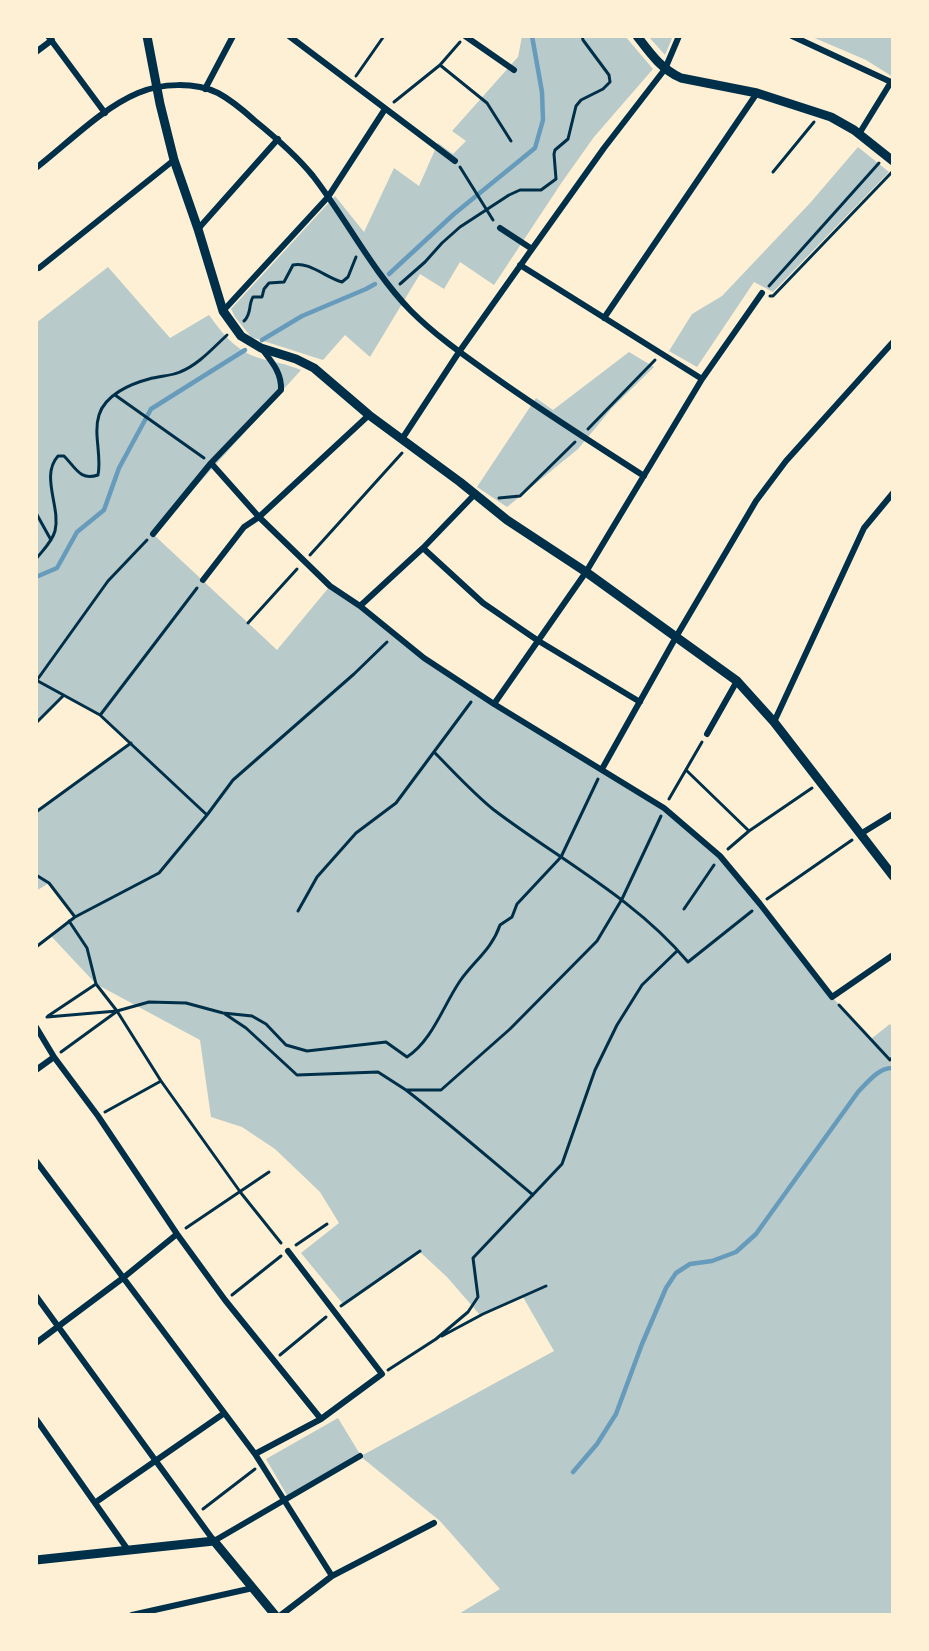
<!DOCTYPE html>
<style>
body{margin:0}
#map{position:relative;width:929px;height:1651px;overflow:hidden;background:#fdf0d5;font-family:Signika,sans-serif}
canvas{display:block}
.frame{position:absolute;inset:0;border:38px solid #fdf0d5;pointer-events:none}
</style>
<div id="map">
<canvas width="929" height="1651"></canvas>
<div class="frame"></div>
</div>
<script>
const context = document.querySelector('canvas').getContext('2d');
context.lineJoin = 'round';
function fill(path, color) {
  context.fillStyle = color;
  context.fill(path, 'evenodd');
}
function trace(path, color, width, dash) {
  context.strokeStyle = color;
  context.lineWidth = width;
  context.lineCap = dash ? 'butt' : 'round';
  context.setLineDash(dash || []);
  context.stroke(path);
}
fill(new Path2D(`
 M 522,36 L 625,36 L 653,69 L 594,137 L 562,182 L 494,285 L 460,262 L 444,289 L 420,274 L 370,357 L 345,335 L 323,360 L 251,337 L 235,317 L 231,309 L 335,196 L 364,232 L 394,168 L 419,186 L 438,143 L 453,154 L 466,141 L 452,131 L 518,57 Z
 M 648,36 L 673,36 L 665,55 Z
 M 810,36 L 893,36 L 893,77 L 866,60 Z
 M 858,147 L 889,172 L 773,292 L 754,282 L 697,367 L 669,351 L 692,314 L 722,296 L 811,202 Z
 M 108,267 L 170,338 L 209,315 C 222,333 236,351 259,358 C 273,362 287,364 301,370 L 153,534 L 277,650 L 330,586 L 424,658 L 664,808 L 720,856 L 832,997 L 871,1039 L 890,1024 L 893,1028 L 893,1615 L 457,1615 L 500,1589 L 440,1521 L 360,1456 L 288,1497 L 266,1459 L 338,1418 L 361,1456 L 554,1351 L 523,1297 L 480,1315 L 447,1277 L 420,1252 L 343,1304 L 301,1253 L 339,1223 L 320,1192 L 275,1149 L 242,1127 L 211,1117 L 200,1040 L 96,984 L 51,936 L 74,917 L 49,883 L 36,891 L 36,812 L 131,743 L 100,715 L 63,696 L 36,723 L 36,323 Z
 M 629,352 L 654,367 L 612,408 L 578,449 L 507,507 L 477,487 L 536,398 L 553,410 Z`), '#b9caca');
trace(new Path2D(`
 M 389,274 L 454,214 L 535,148 L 543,120 L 542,92 L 532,36
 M 262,340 L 302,316 L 366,289 L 375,284
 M 36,577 L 57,568 L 77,532 L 104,510 L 119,468 L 151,409 L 245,350
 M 573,1472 L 597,1444 L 616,1414 L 642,1344 L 666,1288 L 676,1273 L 690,1264 L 712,1261 L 736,1252 L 756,1234 L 858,1092 C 867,1083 879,1067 893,1068`), '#669bbc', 4.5);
trace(new Path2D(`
 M 440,65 L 487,103 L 511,141
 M 356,76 L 384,36
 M 394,102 L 440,65 L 460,42
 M 460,167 L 493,220
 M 773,172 L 814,122
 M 400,284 L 425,262 L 442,243 L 460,227 L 509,195 L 520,190 L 541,190 L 556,179 L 554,154 L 555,150 L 568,139 L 576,106 L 581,100 L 603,89 L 610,82 L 609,75 L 583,40 L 582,36
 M 769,286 L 879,163
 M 770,296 L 773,296 L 893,171
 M 244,321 C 252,314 248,305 253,297 L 262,297 L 264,289 L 269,283 L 284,282 L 293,265 C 308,261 327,278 342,282 L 348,277 L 356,257
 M 115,395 L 204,458
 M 588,429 L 655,360
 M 499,498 L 520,496 L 575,442
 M 36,513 L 51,540
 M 310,555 L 402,453
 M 36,559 C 43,550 52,542 55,531 C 61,507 40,476 58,456 L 64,456 C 76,468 80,481 98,475 C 102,456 93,434 99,415 C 105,395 130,384 149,379 C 159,376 171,376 180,372 C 198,365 213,348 227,335
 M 248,623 L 297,569
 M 36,680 L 100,715 L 207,815
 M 37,680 L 108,581 L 147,540
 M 101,714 L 197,588
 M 36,723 L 63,696
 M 435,753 C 454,772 473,793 494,810 C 560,860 634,898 688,962 L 752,911
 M 686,770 L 749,831
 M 669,799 L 702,742
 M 36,812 L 131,743
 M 728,849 L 749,831 L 812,788
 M 36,875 L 49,883 L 75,917
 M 767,899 L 852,840
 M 684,909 L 714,865
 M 298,911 L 317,877 L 356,833 L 396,803 L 471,702
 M 69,921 L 87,948 L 96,984 L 117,1011 L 161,1081 L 241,1193 L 281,1243
 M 36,947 L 75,917 L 159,873 L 207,815 L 233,780 L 354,674 L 387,642
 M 839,1005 L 890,1060 L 893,1057
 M 225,1014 L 246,1028 L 297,1075 L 378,1072 L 406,1090
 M 48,1016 L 96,984
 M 47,1017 L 117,1011 L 149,1002 L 186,1003 L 223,1013 L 252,1016 L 266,1024 L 286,1045 L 307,1051 L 386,1042 L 407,1057 C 432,1041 443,1006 460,981 C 474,961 492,949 500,925 L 512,917 L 517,904 L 561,857 L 598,779
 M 61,1052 L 116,1012
 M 105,1112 L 161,1081
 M 533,1195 C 491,1160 450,1124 406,1090 L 441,1090 L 510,1029 L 597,941 L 622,899 L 661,816
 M 186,1228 L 269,1172
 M 296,1245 L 327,1224
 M 232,1295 L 281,1256
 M 341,1306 L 420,1251
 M 442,1336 L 483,1314 L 546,1286
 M 436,1339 L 468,1312 L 478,1297 L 473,1258 L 562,1164 L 595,1070 L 617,1025 L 642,985 L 677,951
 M 280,1355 L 326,1317
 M 388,1370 L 436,1339
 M 203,1509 L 255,1469`), '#003049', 3);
trace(new Path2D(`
 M 48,36 L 105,113
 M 289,36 L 455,161
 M 465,36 L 514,70
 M 792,36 L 891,82 L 859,134
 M 36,52 L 52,40
 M 205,89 L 233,36
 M 36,168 C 67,144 102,108 138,93 C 161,83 195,82 218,93 C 231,100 243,110 254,120 C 275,137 296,155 313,176 C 347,220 372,271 411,311 C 436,336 465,356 493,376 C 542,411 593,443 644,476
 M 500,228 L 532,249
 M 198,229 L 278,139
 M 520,265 L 702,379
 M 39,268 L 174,160
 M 223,311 L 328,197 L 385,109
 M 604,318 L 757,93
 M 402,439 L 459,352 L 532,249 L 604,148 L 665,69 L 679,36
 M 211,463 L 259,517 L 330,586 L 360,606 L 424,658 L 494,704 L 664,808 L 720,856 L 760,904 L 832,997 L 893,955
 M 153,534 L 211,463 L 281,390 C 282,373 272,362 262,349
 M 423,548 L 483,603 L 537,640 L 640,702
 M 203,580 L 244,527 L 259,517 L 369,415
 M 360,606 L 423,548 L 475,494
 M 494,704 L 586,572 L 702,379 L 762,293
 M 774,722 L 864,528 L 893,493
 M 707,734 L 737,681
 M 602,769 L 676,637 L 756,501 L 786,461 L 893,342
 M 862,833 L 893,814
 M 36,1027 L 54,1057 L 98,1116 L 177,1234 L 225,1300 L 321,1419
 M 36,1070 L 54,1057
 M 36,1161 L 255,1454 L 332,1576
 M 36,1296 L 214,1541 L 360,1456
 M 36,1343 L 123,1278 L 177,1234
 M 36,1419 L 128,1550
 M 255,1454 L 321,1419 L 382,1374 L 288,1251
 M 96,1502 L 223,1414
 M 132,1615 L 253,1588
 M 281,1615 L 332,1576 L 434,1523`), '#003049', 6);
trace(new Path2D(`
 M 147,36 L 160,104 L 174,160 L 198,229 L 223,311 L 241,336 L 261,348 L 296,359 L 314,368 L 369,415 L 460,482 L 507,520 L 586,572 L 737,681 L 774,722 L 893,876
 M 637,36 C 650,53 661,69 681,78 L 757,93 L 831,117 L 854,130 L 893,161
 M 36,1560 L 214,1541 L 275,1615`), '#003049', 9);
</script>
